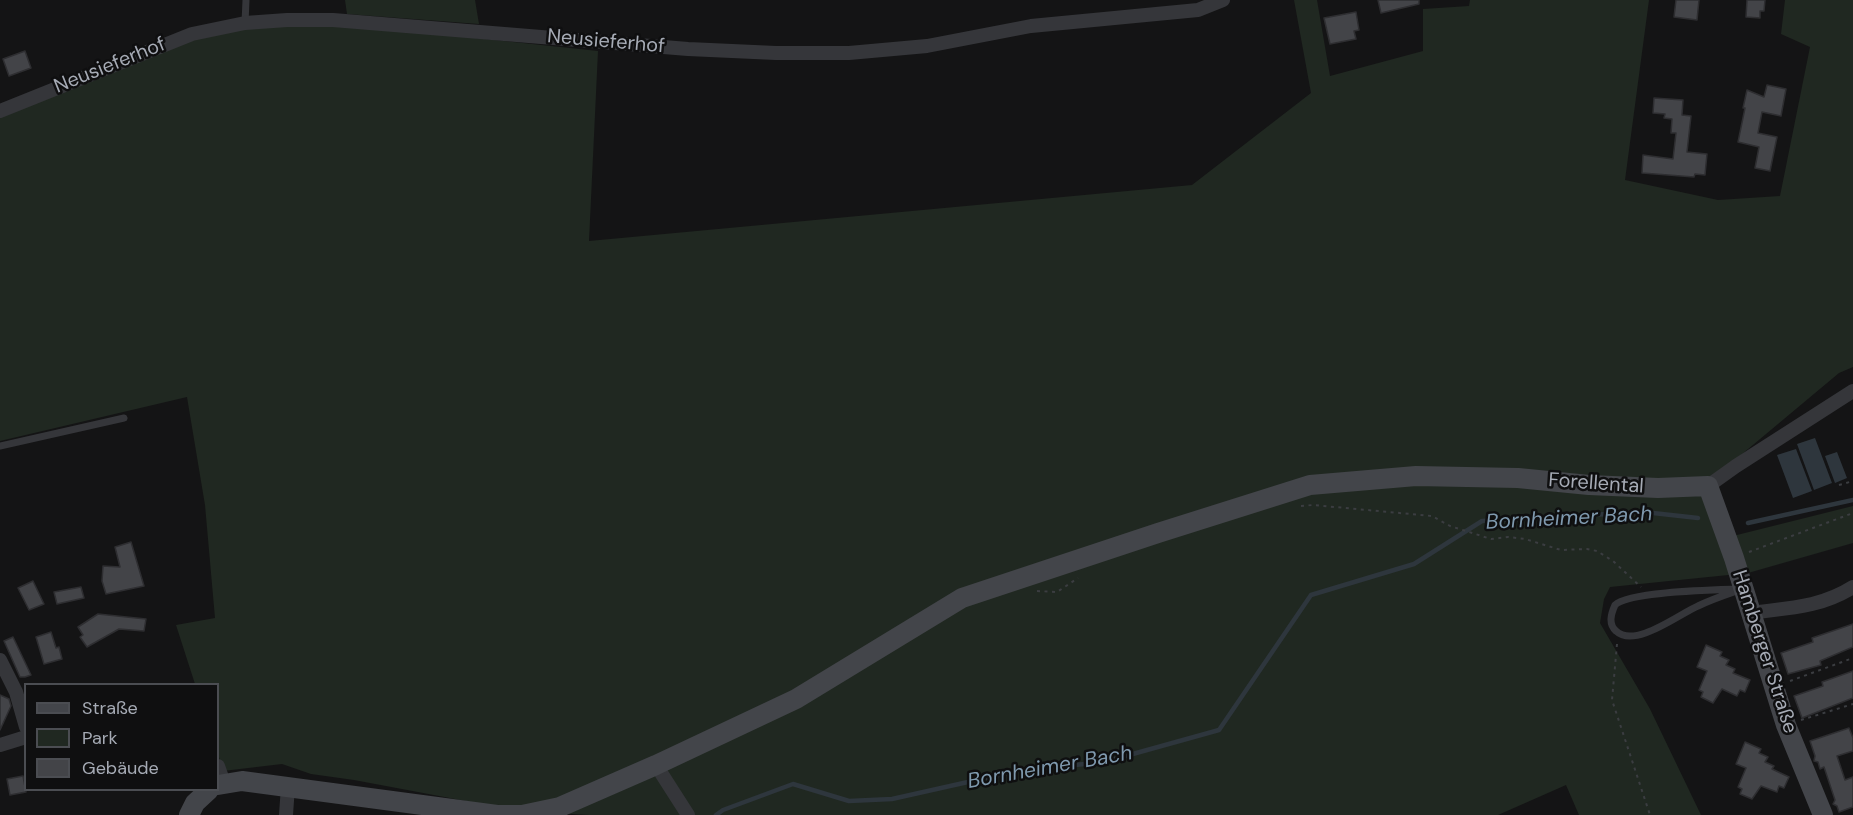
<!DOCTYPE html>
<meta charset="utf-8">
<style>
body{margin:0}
#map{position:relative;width:1853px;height:815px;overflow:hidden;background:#141415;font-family:"DM Sans",sans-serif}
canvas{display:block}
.legend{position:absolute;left:24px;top:683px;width:195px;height:108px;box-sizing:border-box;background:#0f0f10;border:2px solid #4b4d52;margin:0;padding:8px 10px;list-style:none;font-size:18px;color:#a6abb5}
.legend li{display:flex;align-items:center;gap:12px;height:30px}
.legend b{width:30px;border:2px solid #4b4d52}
</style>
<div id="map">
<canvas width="1853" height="815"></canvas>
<ul class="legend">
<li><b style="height:8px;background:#43454a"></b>Straße</li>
<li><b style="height:16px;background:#202821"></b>Park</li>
<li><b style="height:16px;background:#434448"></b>Gebäude</li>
</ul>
</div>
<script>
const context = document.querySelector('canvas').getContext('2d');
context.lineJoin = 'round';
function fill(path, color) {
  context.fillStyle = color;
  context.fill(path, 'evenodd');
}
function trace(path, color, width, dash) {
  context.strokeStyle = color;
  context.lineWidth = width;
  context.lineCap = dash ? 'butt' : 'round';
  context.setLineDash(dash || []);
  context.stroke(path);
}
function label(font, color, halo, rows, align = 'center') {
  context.font = font + ' "DM Sans",sans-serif';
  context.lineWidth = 5;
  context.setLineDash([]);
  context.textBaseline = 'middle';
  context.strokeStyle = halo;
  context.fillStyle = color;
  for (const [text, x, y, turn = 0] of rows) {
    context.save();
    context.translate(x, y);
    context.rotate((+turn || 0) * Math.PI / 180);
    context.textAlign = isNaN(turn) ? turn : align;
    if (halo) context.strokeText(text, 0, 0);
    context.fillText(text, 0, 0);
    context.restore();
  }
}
fill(new Path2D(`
 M 345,0 L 475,0 L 479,24 L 347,14 Z
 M 1294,0 L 1317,0 L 1330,76 L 1423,51 L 1423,9 L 1469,6 L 1470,0 L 1649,0 L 1625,180 L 1718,200 L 1780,196 L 1810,47 L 1781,34 L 1785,0 L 1853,0 L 1853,367 L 1839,373 L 1711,480 L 1733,536 L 1853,506 L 1853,543 L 1748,573 L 1610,587 L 1604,599 L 1600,623 L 1650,709 L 1701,815 L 1579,815 L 1566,785 L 1498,815 L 589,815 L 519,811 L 354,780 L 311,774 L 282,764 L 223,771 L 218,754 L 218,684 L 195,684 L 176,625 L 215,618 L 205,505 L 187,397 L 0,441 L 0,111 L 155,47 L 247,26 L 334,23 L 598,51 L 589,241 L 1192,185 L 1311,93 Z`), '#202821');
fill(new Path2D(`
 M 1815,438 L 1832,483 L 1814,490 L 1797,444 Z
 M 1796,449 L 1812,491 L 1793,498 L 1777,455 Z
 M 1837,452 L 1847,478 L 1835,483 L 1825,456 Z`), '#2e363d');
trace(new Path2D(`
 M 1748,523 L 1853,500
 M 716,815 L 723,810 L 793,784 L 849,801 L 892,799 L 1017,771 L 1104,762 L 1219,730 L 1311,595 L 1414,564 L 1482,521 L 1644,512 L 1698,518`), '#2e363d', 4.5);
const building = new Path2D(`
 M 1378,0 L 1419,0 L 1419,4 L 1381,13 Z
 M 1676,0 L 1699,0 L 1697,20 L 1674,17 Z
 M 1747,0 L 1765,0 L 1764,11 L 1760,11 L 1760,18 L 1746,17 Z
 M 1356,12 L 1359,30 L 1354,31 L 1356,39 L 1330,44 L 1324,18 Z
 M 25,51 L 31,68 L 9,76 L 3,59 Z
 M 1767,85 L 1786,89 L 1781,116 L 1762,112 L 1758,133 L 1777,137 L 1770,171 L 1755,168 L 1759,147 L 1738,142 L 1745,108 L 1743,108 L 1747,90 L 1764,97 Z
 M 1654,98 L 1683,100 L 1682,115 L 1691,116 L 1687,152 L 1707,154 L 1705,175 L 1695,174 L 1694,177 L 1642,173 L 1643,155 L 1673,159 L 1676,133 L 1671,133 L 1672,119 L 1664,118 L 1665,114 L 1653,113 Z
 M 131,542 L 144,586 L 106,594 L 102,581 L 103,566 L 120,567 L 115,547 Z
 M 33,581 L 44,604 L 29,610 L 18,588 Z
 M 81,587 L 84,598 L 57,604 L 54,592 Z
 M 98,614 L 146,619 L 144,631 L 119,629 L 87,647 L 80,637 L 83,635 L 78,627 Z
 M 1853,624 L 1853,647 L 1820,661 L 1821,665 L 1788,674 L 1781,653 L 1813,642 L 1812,638 Z
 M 51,632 L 56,648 L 59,647 L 62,659 L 44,664 L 36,637 Z
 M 13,637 L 31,675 L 25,677 L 20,677 L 4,641 Z
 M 1706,645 L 1722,652 L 1720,656 L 1729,660 L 1726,665 L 1735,669 L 1733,673 L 1750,680 L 1745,692 L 1740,690 L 1737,696 L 1722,689 L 1713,703 L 1701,697 L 1703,692 L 1699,690 L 1707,671 L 1697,667 Z
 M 1853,671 L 1853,698 L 1802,718 L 1794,696 L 1823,686 L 1822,682 Z
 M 0,695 L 9,699 L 11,706 L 0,730 Z
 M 1849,728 L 1853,738 L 1853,751 L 1837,756 L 1845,780 L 1853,777 L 1853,807 L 1839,812 L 1837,806 L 1833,804 L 1835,800 L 1824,767 L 1820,769 L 1818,762 L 1814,761 L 1815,756 L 1810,741 Z
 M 1745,742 L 1761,749 L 1759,753 L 1768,757 L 1765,762 L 1774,766 L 1772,769 L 1789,777 L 1784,788 L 1779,786 L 1777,792 L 1761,786 L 1752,799 L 1740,794 L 1742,789 L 1738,787 L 1746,768 L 1736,764 Z
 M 23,776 L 26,792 L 10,795 L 7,779 Z`);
fill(building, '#434448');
trace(building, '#2e2e31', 1.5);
trace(new Path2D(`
 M 1839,485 L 1853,481
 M 1301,506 L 1313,505 L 1432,516 L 1450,526 L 1491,539 L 1508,537 L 1525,539 L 1561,550 L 1587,549 L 1597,551 L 1613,561 L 1641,587
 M 1749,552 L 1853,513
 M 1037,591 L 1057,592 L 1078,578
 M 1617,644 L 1612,700 L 1650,815
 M 1790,681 L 1853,658
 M 1801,720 L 1853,704`), '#3b3d41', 2, [3, 4.5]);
trace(new Path2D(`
 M 245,23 L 246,0
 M 0,446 L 124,418
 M 1742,589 C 1728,594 1712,599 1698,606 C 1679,614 1635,649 1616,631 C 1608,624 1611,614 1615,605 C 1630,591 1718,590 1742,589 Z`), '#35363a', 7);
trace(new Path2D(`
 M 0,111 L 192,34 L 245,23 L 287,20 L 333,20 L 688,49 L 776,53 L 849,53 L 927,46 L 1031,26 L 1198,10 L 1223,0
 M 1708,486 L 1736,466 L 1853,391
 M 1750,613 C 1787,608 1820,608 1853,587
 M 0,660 L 16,692 L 26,727
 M 0,745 L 26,737
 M 656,765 L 688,815
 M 218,766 L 224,783
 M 286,815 L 288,786`), '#35363a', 14);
trace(new Path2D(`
 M 218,785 L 242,781 L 497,815 L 522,815 L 560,807 L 656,765 L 796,699 L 962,598 L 1158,533 L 1310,485 L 1416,476 L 1518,478 L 1589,485 L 1658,488 L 1708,486 L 1734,558 L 1786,725 L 1823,815
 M 189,815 L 195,803 L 209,790`), '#43454a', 20);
label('20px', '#a6abb5', '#0f0f10', [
 ["Neusieferhof",606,42,5],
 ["Neusieferhof",110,66,-22],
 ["Forellental",1596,484,4],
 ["Hamberger Straße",1764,652,72]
]);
label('italic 21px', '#7f99ae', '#0f0f10', [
 ["Bornheimer Bach",1569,519,-3],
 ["Bornheimer Bach",1050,768,-10]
]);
</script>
